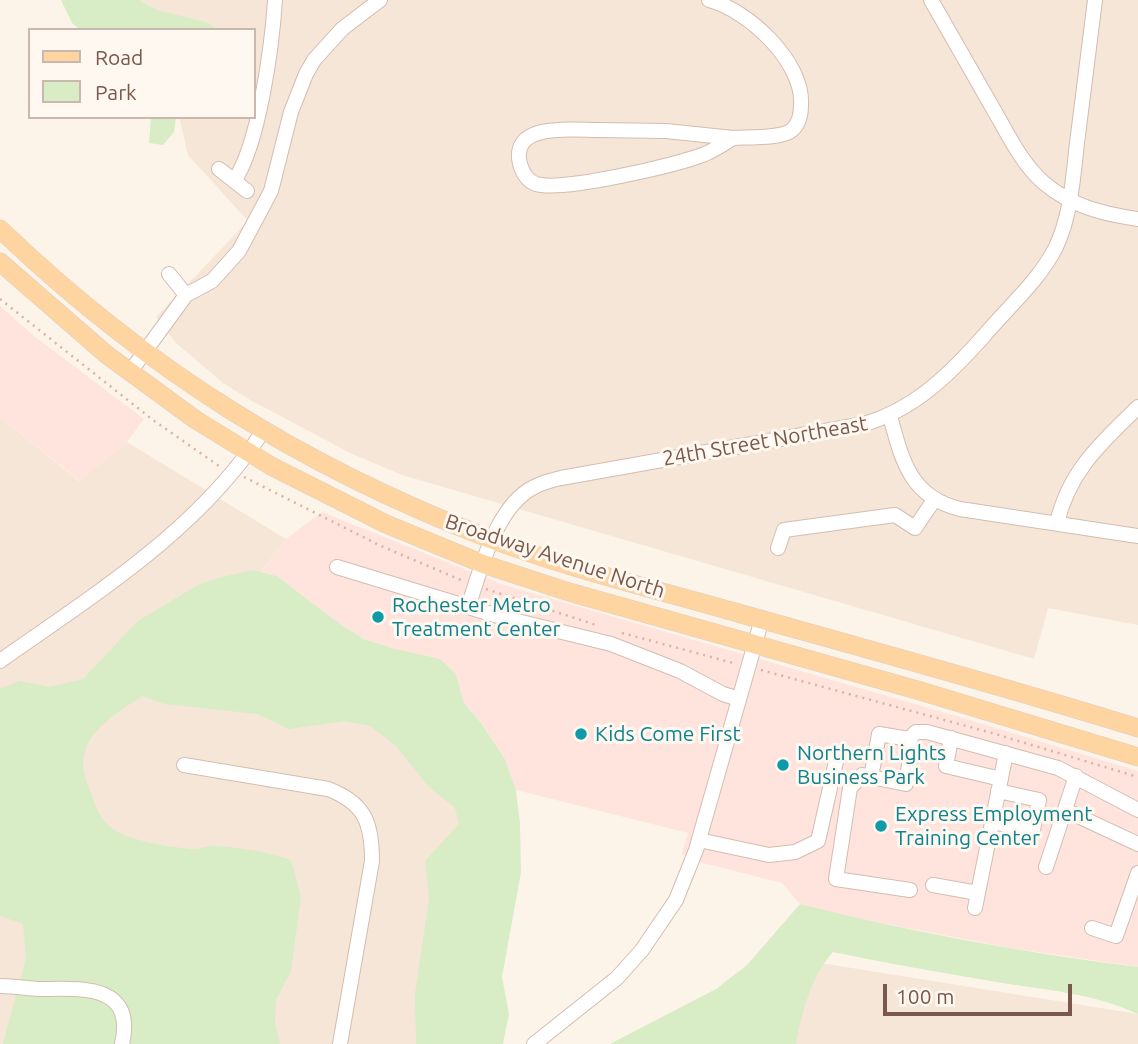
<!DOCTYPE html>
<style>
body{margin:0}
#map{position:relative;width:1138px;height:1044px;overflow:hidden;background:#fdf4e9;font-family:Ubuntu,sans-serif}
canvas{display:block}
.legend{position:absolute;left:28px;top:28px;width:228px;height:91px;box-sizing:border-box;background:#fff8f0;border:2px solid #cab8ae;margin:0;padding:9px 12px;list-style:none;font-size:21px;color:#7a584b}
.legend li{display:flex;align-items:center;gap:14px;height:35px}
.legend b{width:35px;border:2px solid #cab8ae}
.scale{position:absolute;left:883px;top:984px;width:189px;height:32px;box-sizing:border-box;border:4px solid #7a584b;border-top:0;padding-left:9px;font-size:21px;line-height:24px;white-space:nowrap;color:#7a584b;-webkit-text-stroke:5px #fff8f0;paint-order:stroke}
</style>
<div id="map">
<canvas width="1138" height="1044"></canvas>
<ul class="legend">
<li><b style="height:9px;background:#fed4a0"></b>Road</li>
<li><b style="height:19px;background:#d8ecc6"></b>Park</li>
</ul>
<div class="scale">100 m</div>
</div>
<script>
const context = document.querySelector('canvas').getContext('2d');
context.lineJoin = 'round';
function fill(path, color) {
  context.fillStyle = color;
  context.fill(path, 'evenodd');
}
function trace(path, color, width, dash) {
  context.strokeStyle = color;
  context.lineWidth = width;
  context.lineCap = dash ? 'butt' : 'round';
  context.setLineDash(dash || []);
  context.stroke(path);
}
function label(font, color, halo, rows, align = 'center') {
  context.font = font + ' Ubuntu,sans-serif';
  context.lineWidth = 6;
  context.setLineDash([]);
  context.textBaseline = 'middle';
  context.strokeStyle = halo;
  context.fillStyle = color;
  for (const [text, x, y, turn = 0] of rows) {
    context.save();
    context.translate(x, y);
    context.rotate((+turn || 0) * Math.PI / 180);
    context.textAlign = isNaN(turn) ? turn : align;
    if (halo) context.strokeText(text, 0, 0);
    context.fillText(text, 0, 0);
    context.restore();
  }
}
fill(new Path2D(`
 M 100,0 L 1138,0 L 1138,625 L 1048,608 L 1034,659 L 402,475 L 352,454 L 250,400 L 223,383 L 176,343 L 156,317 L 248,221 L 188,155 L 179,117 L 254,117 L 254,30 L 131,30 Z
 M 0,417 L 79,481 L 127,442 L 286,539 L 194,660 L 418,693 L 499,837 L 462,1044 L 0,1044 Z
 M 796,959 L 1138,1014 L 1138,1044 L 671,1044 Z`), '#f6e6d7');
fill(new Path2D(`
 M 0,306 L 34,336 L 144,419 L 127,442 L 80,481 L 0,417 Z
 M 322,512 L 504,585 L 960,717 L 1138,771 L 1138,967 L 1010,948 L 840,915 L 800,904 L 782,883 L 699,862 L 682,854 L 688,833 L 516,790 L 505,759 L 481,723 L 464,703 L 456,674 L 364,639 L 340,624 L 277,576 L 261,572 L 286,539 Z`), '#fee4dd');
fill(new Path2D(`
 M 61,0 L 139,0 L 157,10 L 205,22 L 220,30 L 80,30 L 72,23 Z
 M 151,117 L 176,117 L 174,132 L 163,145 L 149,143 Z
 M 253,570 L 277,576 L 340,624 L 364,639 L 391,648 L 440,659 L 456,674 L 464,703 L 481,723 L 505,759 L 516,790 L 520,824 L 521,872 L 502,977 L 509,1014 L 503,1044 L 416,1044 L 415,993 L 429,899 L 425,861 L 459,824 L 455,808 L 429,787 L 394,744 L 370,726 L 345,721 L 289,729 L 257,714 L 165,704 L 142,696 C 111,717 71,739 87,783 C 92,795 96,811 105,822 C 119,840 168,847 191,849 C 200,850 208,845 217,846 C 243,848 268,852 291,860 L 301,897 L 291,971 L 276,1000 L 275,1024 L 280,1044 L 3,1044 L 26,958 L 23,924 L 0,916 L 0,689 L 20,681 L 50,687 L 83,679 L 138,621 L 198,585 L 222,577 Z
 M 800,904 C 911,932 1025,953 1138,967 L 1138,1014 C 1095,994 1048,990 1002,983 C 946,973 889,964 833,952 C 811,976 802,1012 796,1044 L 610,1044 L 716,989 L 747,965 Z`), '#d8ecc6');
const minor = new Path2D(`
 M 709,0 C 748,10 804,62 801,105 C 801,114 799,124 792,130 C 782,139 747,137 733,138
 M 931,0 C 952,37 974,75 995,112 C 1009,136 1022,164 1044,183 C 1071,206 1103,214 1138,219
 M 598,130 L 666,131 L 733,138 C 724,144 714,150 705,154 C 677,165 562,192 536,184 C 527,181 523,174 520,164 C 510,122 571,130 598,130 Z
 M 219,169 L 247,191
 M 234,181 C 259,145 272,46 275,0
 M 169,274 L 186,295
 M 130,372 L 186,295 L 212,281 L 239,251 L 271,191 L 291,112 L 306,74 L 314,60 L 342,29 L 380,0
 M 890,416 C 902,460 910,497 960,509 L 1138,536
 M 1057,523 C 1069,471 1101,443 1138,407
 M 778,548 L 784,530 L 895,515 L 915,528 L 934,500
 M 337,567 L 501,617 L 611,644 L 680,671 L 723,694 L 739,699
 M 468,607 C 481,569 496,506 534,487 C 542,483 552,480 561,478 L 864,424 C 913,410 948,376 982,338 C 1006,309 1039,281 1056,247 C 1071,215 1073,178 1077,143 C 1083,95 1089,48 1095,0
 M 0,661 C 95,594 199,530 263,431
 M 951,738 L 946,766 L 1001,779
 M 184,765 L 328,789 C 365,803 372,823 372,861 L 340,1044
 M 871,777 L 906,784 L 912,746 L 909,739
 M 1065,810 L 1138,844
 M 992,822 L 1033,830 L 1039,800 L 998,791
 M 699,840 L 769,855 L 795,852 L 818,841 L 837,757
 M 1046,867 L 1076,776
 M 933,885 L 978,893
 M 910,890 L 836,879 L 850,788 L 862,775 L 871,777 L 879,734 L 909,739 L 916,732 L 927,732 L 1058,768 L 1138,810
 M 975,908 L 1006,753
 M 1092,928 L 1116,936 L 1138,873
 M 0,986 C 13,986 25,988 38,989 C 78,989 136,982 122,1044
 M 534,1044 L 617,978 L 642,950 L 676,900 L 696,850 L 762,619`);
const major = new Path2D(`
 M 0,229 C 145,368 301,466 488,538 C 567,568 650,588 731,611 C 867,649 1003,686 1138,728
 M 0,262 L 107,355 L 196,420 L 271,466 L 386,524 L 483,564 L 569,592 L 917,690 L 1138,757`);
trace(minor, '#d3bdb0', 16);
trace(major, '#dad0cd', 19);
trace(new Path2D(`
 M 0,299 L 153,420 L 219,466
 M 244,477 L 381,546 L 463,581
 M 486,589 L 596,625
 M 622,633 L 737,664
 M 761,670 L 992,733 L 1138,777`), '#dab4a1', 2.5, [2, 5]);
trace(minor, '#fff', 14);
trace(major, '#fed4a0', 18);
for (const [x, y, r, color] of [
 [378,617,7,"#0f9aa8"],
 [581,734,7,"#0f9aa8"],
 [783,765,7,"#0f9aa8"],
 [881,826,7,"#0f9aa8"]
]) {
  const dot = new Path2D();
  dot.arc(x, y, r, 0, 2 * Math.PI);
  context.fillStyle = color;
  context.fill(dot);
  trace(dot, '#fff8f0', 2.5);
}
label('21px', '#7a584b', '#fff8f0', [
 ["24th Street Northeast",765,441,-10],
 ["Broadway Avenue North",555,556,18]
]);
label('21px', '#0d838f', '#fff8f0', [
 ["Rochester Metro",392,605],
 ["Treatment Center",392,629],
 ["Kids Come First",595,734],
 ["Northern Lights",797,753],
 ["Business Park",797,777],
 ["Express Employment",895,814],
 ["Training Center",895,838]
], 'left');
</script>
